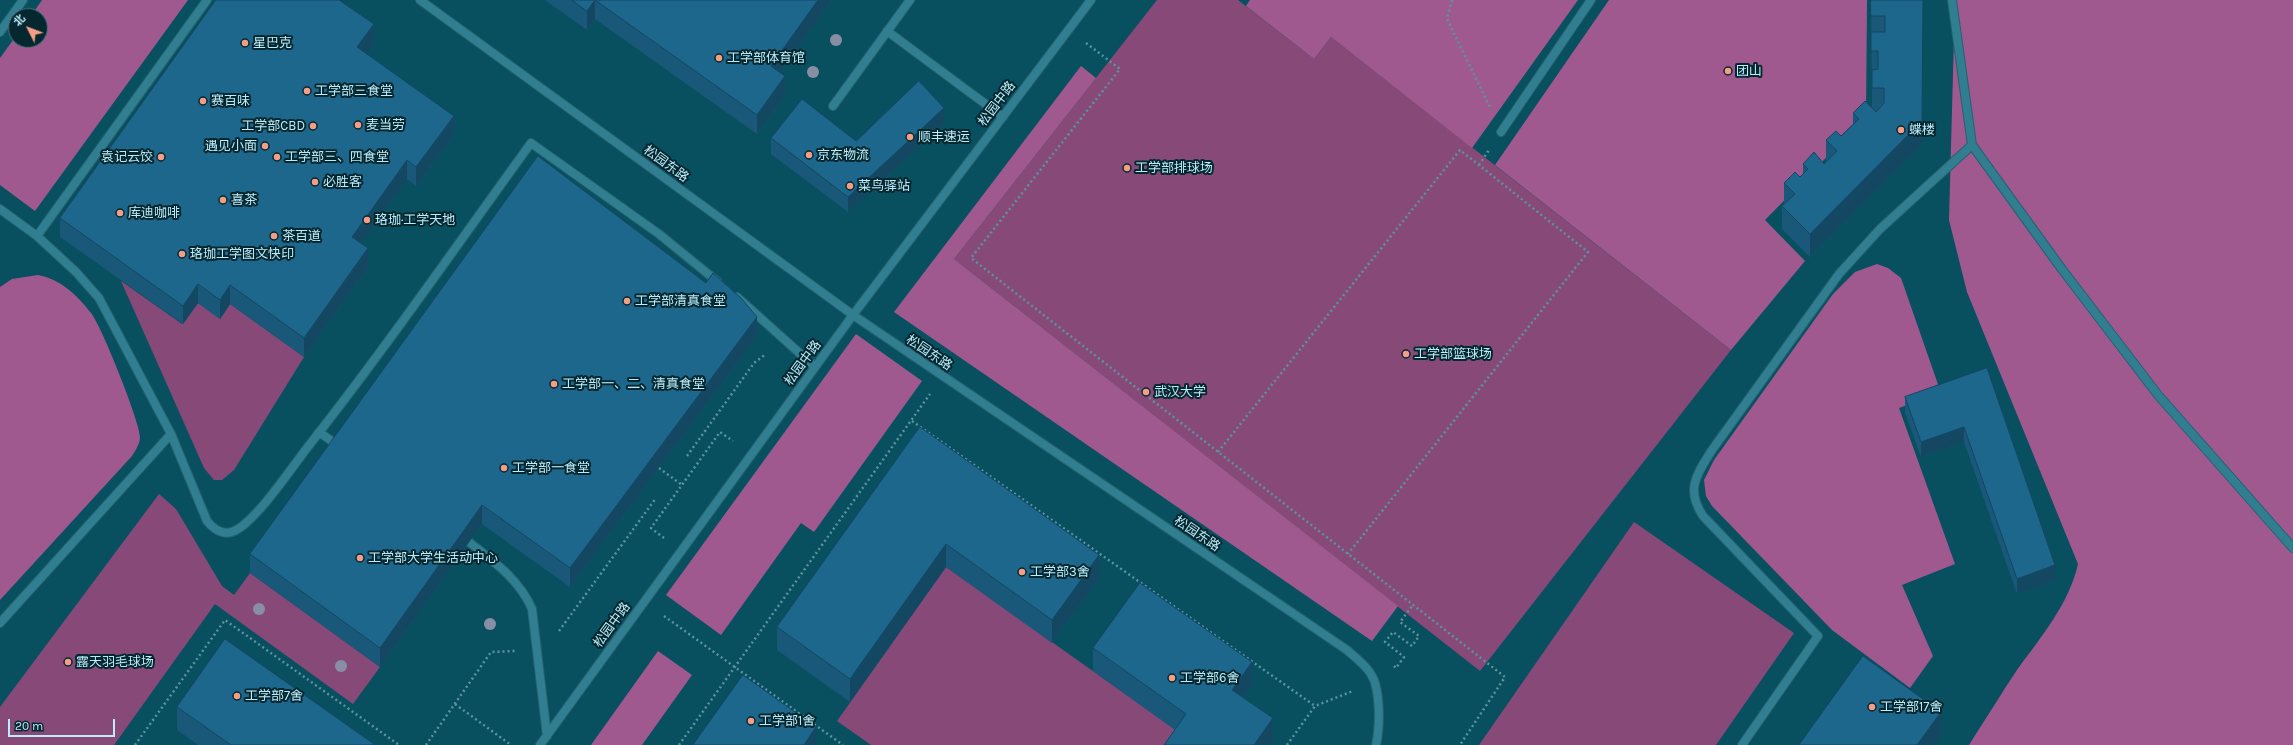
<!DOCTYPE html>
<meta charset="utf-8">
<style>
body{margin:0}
#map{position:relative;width:2293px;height:745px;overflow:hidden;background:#034451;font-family:Karla,"Noto Sans SC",sans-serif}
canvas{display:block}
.north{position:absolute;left:8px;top:8px;width:40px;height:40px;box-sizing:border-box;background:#052830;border:1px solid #4e7680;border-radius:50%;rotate:312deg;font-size:11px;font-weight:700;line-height:16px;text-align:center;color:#bcebf9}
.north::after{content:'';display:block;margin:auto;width:14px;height:18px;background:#f49e86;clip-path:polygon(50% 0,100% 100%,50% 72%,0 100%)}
.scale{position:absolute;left:8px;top:719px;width:107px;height:18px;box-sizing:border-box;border:2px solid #bcebf9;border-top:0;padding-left:5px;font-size:12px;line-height:14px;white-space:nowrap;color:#bcebf9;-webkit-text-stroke:3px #052830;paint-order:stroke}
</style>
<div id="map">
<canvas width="2293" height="745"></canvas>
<div class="north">北</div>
<div class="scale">20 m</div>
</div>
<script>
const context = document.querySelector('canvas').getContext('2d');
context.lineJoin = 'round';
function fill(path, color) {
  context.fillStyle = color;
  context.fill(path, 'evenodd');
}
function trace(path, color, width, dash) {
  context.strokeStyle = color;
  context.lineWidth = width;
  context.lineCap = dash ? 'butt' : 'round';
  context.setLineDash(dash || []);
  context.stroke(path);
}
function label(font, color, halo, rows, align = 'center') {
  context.font = font + ' Karla,"Noto Sans SC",sans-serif';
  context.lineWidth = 4;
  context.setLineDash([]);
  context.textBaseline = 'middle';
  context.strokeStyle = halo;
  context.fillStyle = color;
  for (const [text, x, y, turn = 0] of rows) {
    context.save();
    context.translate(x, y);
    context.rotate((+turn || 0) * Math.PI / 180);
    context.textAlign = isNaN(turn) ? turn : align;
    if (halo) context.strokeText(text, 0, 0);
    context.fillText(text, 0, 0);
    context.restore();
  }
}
fill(new Path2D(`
 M 0,0 L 2293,0 L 2293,745 L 0,745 ZM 16,16 L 40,16 L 40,40 L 16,40 Z`), '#08505f');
fill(new Path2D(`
 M 1157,0 L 1238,0 L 1314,59 L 1331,37 L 1731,350 L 1480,671 L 954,259 Z
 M 121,281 L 182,324 L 198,303 L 220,319 L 230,304 L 304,357 L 234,470 L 222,480 L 214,480 L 204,468 Z
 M 159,494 L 176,509 L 222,586 L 234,595 L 250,573 L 380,667 L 353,704 L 215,604 L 114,745 L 0,745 L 0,707 Z
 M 1634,522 L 1794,633 L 1716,745 L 1479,745 Z
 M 946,567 L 1186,737 L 1180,745 L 871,745 L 837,721 Z`), '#874978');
fill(new Path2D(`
 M 42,0 L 188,0 L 35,211 L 0,185 L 0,58 L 16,36 L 16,40 L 40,40 L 40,16 L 31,16 Z
 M 1250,0 L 1578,0 L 1472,148 L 1331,37 L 1314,59 L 1246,6 Z
 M 1609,0 L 1867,0 L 1866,117 L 1765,220 L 1805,261 L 1731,350 L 1495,165 Z
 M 1955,0 L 2293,0 L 2293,745 L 1969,745 C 1985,720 2001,694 2017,670 C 2041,637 2069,604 2078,564 L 1967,292 L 1949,220 Z
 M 1081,66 L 1096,78 L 954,259 L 1398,606 L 1372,641 L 894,312 Z
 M 1877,264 L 1888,268 L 1901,278 L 1941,393 L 1899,408 L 1955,564 L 1902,585 L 1933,656 L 1910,688 L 1832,630 L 1712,506 L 1706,496 L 1704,480 L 1714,460 L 1833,294 L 1855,272 Z
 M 38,275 C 60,279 77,295 91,313 C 101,325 140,422 140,437 C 140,444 135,451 132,456 L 0,600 L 0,287 L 12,279 Z
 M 856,334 L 922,381 L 814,532 L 801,523 L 721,635 L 666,595 Z
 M 658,651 L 692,675 L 642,745 L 591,745 Z`), '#a0598f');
const lane = new Path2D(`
 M 1952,0 L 1972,145 L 2061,268 L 2158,395 L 2293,548
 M 887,31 L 1003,117
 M 833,106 L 910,0
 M 1501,132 L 1591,0
 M 0,209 L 37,236 L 76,272 L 99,298 L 171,434 L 207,521 C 215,531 226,537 238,529 C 260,515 290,470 307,448 C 385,349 457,245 531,143 L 659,234 L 718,282
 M 37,236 L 207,0
 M 737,297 L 815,367
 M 319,432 L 340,447
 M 469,542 C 494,562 519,579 532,609 L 547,736
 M 0,623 L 171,434
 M 1742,745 L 1818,636 L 1703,516 C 1685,489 1697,474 1712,450 L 1839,274 L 1880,229 L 1972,145`);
const street = new Path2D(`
 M 420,0 L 853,315 L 1347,650 C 1357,659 1371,669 1375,683 C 1380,701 1380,727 1376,745
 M 0,32 L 23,0
 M 540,745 L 853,315 L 1091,0`);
trace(lane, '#24626f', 10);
trace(street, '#24626f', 10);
trace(new Path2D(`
 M 1452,0 L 1447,19 L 1490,107
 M 1086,43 L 1120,69 L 971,258 L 1505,677 L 1460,745
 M 1479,165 L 1489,150
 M 912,421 L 1315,706
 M 1218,452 L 1460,150 L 1588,252 L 1348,554
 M 687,456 L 754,363 L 766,354
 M 659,468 L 682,485
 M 664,538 L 651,528 L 720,432 L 733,441
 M 664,616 L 843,745
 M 559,631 L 656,498
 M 1394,666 L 1396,668 L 1404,657 L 1385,642 L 1393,632 L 1412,646 L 1419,636 L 1400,622 L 1413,605
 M 455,704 L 511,745
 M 135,745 L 225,620 L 399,745
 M 426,745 L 491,652 L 515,651
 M 679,745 L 930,394
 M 1287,745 L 1315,706 L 1353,691`), '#5b93a1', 2.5, [2, 3]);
trace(lane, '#327e91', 8);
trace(street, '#327e91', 8);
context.fillStyle = '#888fa5';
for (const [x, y] of [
 [836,40],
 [813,72],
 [259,609],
 [490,624],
 [341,666]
]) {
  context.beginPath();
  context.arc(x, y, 6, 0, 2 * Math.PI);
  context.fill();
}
fill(new Path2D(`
 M 545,0 L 831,0 L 780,72 L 785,95 L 757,134 L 595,19 L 587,30 Z
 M 1871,0 L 1923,0 L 1922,144 L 1810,257 L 1782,229 L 1782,206 L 1784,204 L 1784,183 L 1800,177 L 1803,175 L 1803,164 L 1824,164 L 1826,162 L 1826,140 L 1841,136 L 1853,124 L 1853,113 L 1872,107 Z
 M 374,43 L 366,53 L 454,135 L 416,186 L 407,179 L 361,243 L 368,267 L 304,357 L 230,304 L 220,319 L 198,303 L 183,324 L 60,237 L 60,218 Z
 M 944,123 L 848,212 L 771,154 L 771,138 L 856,141 Z
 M 757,336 L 570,587 L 482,524 L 380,667 L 250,573 L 250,554 Z
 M 1987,368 L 2055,581 L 2017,594 L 1964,442 L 1921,457 L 1905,413 L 1905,397 Z
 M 920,427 L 1099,578 L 1052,643 L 946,567 L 850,702 L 777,650 L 777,627 Z
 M 1093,648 L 1252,685 L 1243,698 L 1273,741 L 1270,745 L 1164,745 L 1175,730 L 1093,671 Z
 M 177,707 L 374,745 L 198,745 L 177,730 Z`), '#195878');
fill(new Path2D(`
 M 595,0 L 595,19 L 587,30 L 587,11 Z
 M 818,0 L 831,0 L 771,85 L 771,66 Z
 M 1923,0 L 1922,144 L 1810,257 L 1810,234 L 1922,121 Z
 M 374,24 L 374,43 L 357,66 L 357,47 Z
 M 785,76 L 785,95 L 757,134 L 757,115 Z
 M 944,108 L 944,123 L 848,212 L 848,197 Z
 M 454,116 L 454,135 L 416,186 L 416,167 Z
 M 407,160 L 407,179 L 352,256 L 352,237 Z
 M 368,248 L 368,267 L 304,357 L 304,338 Z
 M 198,284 L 198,303 L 183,324 L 183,306 Z
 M 230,285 L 230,304 L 220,319 L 220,300 Z
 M 757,317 L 757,336 L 570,587 L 570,568 Z
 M 1964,427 L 1964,442 L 1921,457 L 1921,442 Z
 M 482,505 L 482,524 L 380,667 L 380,648 Z
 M 946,544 L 946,567 L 850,702 L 850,679 Z
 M 1099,555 L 1099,578 L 1052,643 L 1052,620 Z
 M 2055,565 L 2055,581 L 2017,594 L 2017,579 Z
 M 1252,662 L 1252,685 L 1232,713 L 1232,690 Z
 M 1941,712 L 1941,735 L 1934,745 L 1917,745 Z
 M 1273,718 L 1273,741 L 1270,745 L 1254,745 Z
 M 816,727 L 816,745 L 804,745 Z`), '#144762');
const building = new Path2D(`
 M 216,0 L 339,0 L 374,24 L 357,47 L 454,116 L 416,167 L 407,160 L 352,237 L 368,248 L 304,338 L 230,285 L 220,300 L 198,284 L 183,306 L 60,218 Z
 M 572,0 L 818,0 L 771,66 L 785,76 L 757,115 L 595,0 L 587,11 Z
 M 1871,0 L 1923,0 L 1922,121 L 1810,234 L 1782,206 L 1795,194 L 1784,183 L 1795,172 L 1800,177 L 1808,169 L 1803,164 L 1814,152 L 1824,164 L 1837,151 L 1826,140 L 1836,131 L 1841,136 L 1859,119 L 1853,113 L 1865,101 L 1876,112 L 1884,103 L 1884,88 L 1872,88 L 1872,70 L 1878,69 L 1878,51 L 1871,51 L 1871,32 L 1885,32 L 1885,16 L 1871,16 Z
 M 919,81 L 944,108 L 848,197 L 771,138 L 802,99 L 856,141 Z
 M 538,156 L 706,283 L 713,273 L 741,298 L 757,317 L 570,568 L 482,505 L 380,648 L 250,554 Z
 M 1987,368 L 2055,565 L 2017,579 L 1964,427 L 1921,442 L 1905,397 Z
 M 920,427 L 1099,555 L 1052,620 L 946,544 L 850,679 L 777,627 Z
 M 1140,583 L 1252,662 L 1232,690 L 1273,718 L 1254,745 L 1164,745 L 1186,714 L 1093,648 Z
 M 225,639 L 374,744 L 373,745 L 231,745 L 177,707 Z
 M 1863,656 L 1941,712 L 1917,745 L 1799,745 Z
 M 743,675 L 816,727 L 804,745 L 693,745 Z`);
fill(building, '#1d668c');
trace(building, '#144762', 1);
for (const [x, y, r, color] of [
 [245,43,4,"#f49e86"],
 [719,58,4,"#f49e86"],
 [1728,71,4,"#f49e86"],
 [307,91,4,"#f49e86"],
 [203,101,4,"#f49e86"],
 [358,125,4,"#f49e86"],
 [313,126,4,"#f49e86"],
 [1901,130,4,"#f49e86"],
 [910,137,4,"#f49e86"],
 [265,146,4,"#f49e86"],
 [809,155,4,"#f49e86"],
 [161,157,4,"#f49e86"],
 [277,157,4,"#f49e86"],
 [1127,168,4,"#f49e86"],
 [315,182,4,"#f49e86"],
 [850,186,4,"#f49e86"],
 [223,200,4,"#f49e86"],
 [120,213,4,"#f49e86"],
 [367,220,4,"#f49e86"],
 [274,236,4,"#f49e86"],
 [182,254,4,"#f49e86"],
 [627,301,4,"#f49e86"],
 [1406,354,4,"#f49e86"],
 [554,384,4,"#f49e86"],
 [1146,392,4,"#f49e86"],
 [504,468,4,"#f49e86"],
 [360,558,4,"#f49e86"],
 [1022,572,4,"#f49e86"],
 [68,662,4,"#f49e86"],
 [1172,678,4,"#f49e86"],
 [237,696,4,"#f49e86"],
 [1872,707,4,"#f49e86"],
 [751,721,4,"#f49e86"]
]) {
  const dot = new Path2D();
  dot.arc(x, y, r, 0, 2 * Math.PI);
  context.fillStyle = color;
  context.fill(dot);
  trace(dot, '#052830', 1.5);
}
label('13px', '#bcebf9', '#052830', [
 ["星巴克",253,43],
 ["工学部体育馆",727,58],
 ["团山",1736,71],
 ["工学部三食堂",315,91],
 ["赛百味",211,101],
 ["麦当劳",366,125],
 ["工学部CBD",305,126,"right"],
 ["蝶楼",1909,130],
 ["顺丰速运",918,137],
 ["遇见小面",257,146,"right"],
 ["京东物流",817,155],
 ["袁记云饺",153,157,"right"],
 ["工学部三、四食堂",285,157],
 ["工学部排球场",1135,168],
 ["必胜客",323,182],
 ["菜鸟驿站",858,186],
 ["喜茶",231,200],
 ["库迪咖啡",128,213],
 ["珞珈·工学天地",375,220],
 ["茶百道",282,236],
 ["珞珈工学图文快印",190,254],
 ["工学部清真食堂",635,301],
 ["工学部篮球场",1414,354],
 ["工学部一、二、清真食堂",562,384],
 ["武汉大学",1154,392],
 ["工学部一食堂",512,468],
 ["工学部大学生活动中心",368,558],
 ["工学部3舍",1030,572],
 ["露天羽毛球场",76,662],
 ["工学部6舍",1180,678],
 ["工学部7舍",245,696],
 ["工学部17舍",1880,707],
 ["工学部1舍",759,721]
], 'left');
label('13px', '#bcebf9', '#052830', [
 ["松园中路",997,104,-53],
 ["松园东路",666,164,36],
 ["松园东路",929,353,34],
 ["松园中路",803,363,-54],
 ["松园东路",1197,534,34],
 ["松园中路",612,625,-54]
]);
</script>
